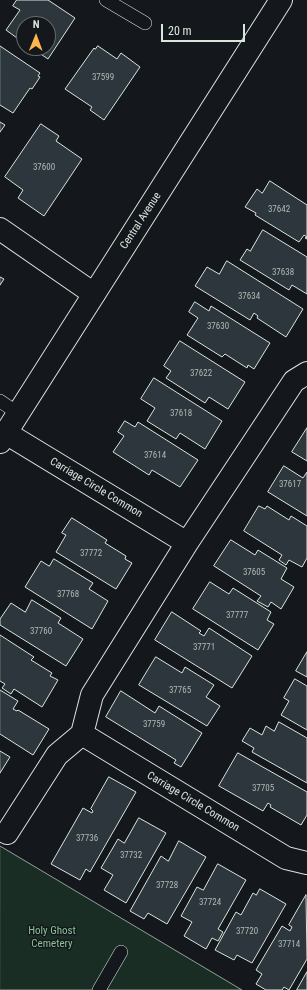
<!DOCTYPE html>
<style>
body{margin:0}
#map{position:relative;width:307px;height:990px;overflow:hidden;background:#14181c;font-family:"Roboto Condensed",sans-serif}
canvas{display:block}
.north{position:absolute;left:16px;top:16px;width:40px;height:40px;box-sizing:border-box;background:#14181c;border:1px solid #626a69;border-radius:50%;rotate:1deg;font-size:11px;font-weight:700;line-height:16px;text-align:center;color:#d8e6dc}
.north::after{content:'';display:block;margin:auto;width:14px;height:18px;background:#ffb74d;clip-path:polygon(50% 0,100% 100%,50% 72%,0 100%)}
.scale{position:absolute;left:161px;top:24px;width:84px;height:18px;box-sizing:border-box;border:2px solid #d8e6dc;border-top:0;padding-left:5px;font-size:12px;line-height:14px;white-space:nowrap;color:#d8e6dc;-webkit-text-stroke:3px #14181c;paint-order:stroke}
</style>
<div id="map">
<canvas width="307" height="990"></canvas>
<div class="north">N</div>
<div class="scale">20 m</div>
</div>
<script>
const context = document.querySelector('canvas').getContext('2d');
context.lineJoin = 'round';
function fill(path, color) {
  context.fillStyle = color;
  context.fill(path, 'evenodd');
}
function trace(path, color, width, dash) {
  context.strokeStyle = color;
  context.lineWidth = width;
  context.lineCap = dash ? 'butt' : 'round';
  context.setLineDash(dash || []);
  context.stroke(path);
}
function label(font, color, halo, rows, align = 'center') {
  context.font = font + ' "Roboto Condensed",sans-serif';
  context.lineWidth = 3;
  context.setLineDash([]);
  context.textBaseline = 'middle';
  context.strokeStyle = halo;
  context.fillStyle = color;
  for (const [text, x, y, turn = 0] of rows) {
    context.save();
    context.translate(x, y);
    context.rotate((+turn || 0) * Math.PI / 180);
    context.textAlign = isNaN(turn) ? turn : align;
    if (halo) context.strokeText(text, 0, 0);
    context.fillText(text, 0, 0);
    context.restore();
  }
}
const green = new Path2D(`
 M 0,846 L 242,990 L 0,990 Z`);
fill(green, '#1a2d24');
trace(green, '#939e99', 1);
const building = new Path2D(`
 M 17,0 L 48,0 L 75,18 L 48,59 L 32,48 L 48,48 L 48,24 L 24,24 L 24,43 L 6,30 L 20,10 L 13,6 Z
 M 0,46 L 40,73 L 38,76 L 40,77 L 32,89 L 30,88 L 13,113 L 0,105 Z
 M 98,46 L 117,59 L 121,53 L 140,67 L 104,120 L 90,110 L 92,107 L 65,89 L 94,48 L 95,49 Z
 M 0,122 L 5,125 L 0,132 Z
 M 41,124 L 59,136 L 56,141 L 82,159 L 44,216 L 18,198 L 23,190 L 5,177 Z
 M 270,181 L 307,205 L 307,239 L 305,238 L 307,237 L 304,235 L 299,242 L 255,215 L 256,213 L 245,207 L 257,189 L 262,193 Z
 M 263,230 L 307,257 L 307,294 L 292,285 L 289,290 L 240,260 L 247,249 L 250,251 Z
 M 227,261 L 303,309 L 286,337 L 257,318 L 258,316 L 254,313 L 250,320 L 195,286 L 207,267 L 219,274 Z
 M 0,277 L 4,279 L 0,285 Z
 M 195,302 L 209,311 L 211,306 L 270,343 L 254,369 L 248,365 L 247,368 L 225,354 L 222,357 L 187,335 L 198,318 L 189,312 Z
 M 180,341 L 245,382 L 228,409 L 209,397 L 205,403 L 166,378 L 171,371 L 164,366 Z
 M 154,378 L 222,421 L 205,449 L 180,433 L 176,439 L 147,421 L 155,408 L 141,399 Z
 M 125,421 L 135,427 L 138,422 L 198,460 L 180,487 L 152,470 L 149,475 L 113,452 L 124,436 L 118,432 Z
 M 307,428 L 307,461 L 292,452 Z
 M 284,466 L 303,478 L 307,472 L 307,516 L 268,492 Z
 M 259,506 L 265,509 L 267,506 L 289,520 L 291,516 L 307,526 L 307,558 L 302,567 L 289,560 L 286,565 L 279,560 L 282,555 L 244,531 Z
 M 72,518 L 107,540 L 105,543 L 126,556 L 125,559 L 132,563 L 116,589 L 56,552 L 66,535 L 62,533 Z
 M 231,540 L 255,555 L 258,550 L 287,568 L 281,579 L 294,587 L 281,609 L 271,602 L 268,607 L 257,601 L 261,596 L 214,566 Z
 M 54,559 L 93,583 L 89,589 L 108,601 L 92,629 L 25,587 L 41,561 L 49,566 Z
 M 210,582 L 229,594 L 233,588 L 271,612 L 267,620 L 274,624 L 258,650 L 193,609 Z
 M 32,600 L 61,618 L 58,623 L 83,639 L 66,666 L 0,625 L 0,619 L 11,603 L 25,612 Z
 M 172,612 L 201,631 L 199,633 L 204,636 L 209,628 L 252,656 L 232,688 L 155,640 Z
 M 0,635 L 34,657 L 31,660 L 52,673 L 50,676 L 58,680 L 42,707 L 14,689 L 11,694 L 2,688 L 5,684 L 0,681 Z
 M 307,652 L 307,677 L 296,671 Z
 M 156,657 L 182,673 L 185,667 L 214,685 L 206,697 L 220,706 L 207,726 L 139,685 Z
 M 295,679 L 307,686 L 307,730 L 281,715 L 289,701 L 284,698 Z
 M 0,690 L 18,701 L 13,709 L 17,711 L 18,710 L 49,729 L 33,755 L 0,734 Z
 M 121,691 L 155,713 L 159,706 L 202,733 L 181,767 L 174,763 L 176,760 L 106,717 Z
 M 279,722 L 307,738 L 307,783 L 252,752 L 254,748 L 242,741 L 250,728 L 262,735 L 266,726 L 274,731 Z
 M 0,751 L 10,757 L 0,773 Z
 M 238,753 L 307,792 L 307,815 L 301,825 L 270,807 L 271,805 L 268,803 L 263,811 L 219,786 Z
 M 109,777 L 136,792 L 90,872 L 86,869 L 80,880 L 51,864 L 83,808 L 92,813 L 93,811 L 91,809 Z
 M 139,818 L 166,833 L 126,903 L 104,890 L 113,875 L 101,868 L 118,839 L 124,843 Z
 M 179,841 L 206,857 L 167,924 L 148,913 L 144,919 L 130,911 L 161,856 L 168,861 Z
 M 218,864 L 246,880 L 218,929 L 223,932 L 218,941 L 212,938 L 206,949 L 184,936 L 192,922 L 181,916 L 197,887 L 203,890 Z
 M 260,889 L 286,904 L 252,963 L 237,955 L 234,960 L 215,950 L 236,912 L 241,915 L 253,893 L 256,895 Z
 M 306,895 L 307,959 L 289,990 L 284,987 L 282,990 L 266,990 L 256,984 L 262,974 L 256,970 L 282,926 L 290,931 L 292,927 L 289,925 Z
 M 307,972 L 307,990 L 297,990 Z`);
fill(building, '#2c363c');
trace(building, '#d8e6dc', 1);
const service = new Path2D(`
 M 106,0 L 145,23
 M 0,401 L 19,414
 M 99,990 L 121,952`);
const minor = new Path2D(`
 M 0,229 L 94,294
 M 6,433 L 187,543
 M 82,734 L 286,858 L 307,863
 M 7,833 L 57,755 L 82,734 L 92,695 L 187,543 L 294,381 L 307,373`);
const secondary = new Path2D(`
 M 0,442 L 281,0`);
trace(service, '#d8e6dc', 14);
trace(minor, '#d8e6dc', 24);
trace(secondary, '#d8e6dc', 24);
trace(service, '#14181c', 13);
trace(minor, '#14181c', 22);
trace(secondary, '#14181c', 22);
label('9px', '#adbab4', null, [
 ["37599",103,78],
 ["37600",44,168],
 ["37642",279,210],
 ["37638",283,273],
 ["37634",249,297],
 ["37630",218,327],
 ["37622",201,374],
 ["37618",181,414],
 ["37614",155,456],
 ["37617",290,485],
 ["37772",91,554],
 ["37605",254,573],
 ["37768",68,595],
 ["37777",237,616],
 ["37760",41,632],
 ["37771",204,648],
 ["37765",180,691],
 ["37759",154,725],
 ["37705",263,789],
 ["37736",87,839],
 ["37732",131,856],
 ["37728",167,886],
 ["37724",210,903],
 ["37720",247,932],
 ["37714",289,945]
]);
label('11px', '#d8e6dc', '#14181c', [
 ["Central Avenue",141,221,-57],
 ["Carriage Circle Common",96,488,31],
 ["Carriage Circle Common",193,802,31]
]);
label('11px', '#8ac095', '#14181c', [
 ["Holy Ghost",52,931],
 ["Cemetery",52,944]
]);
</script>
